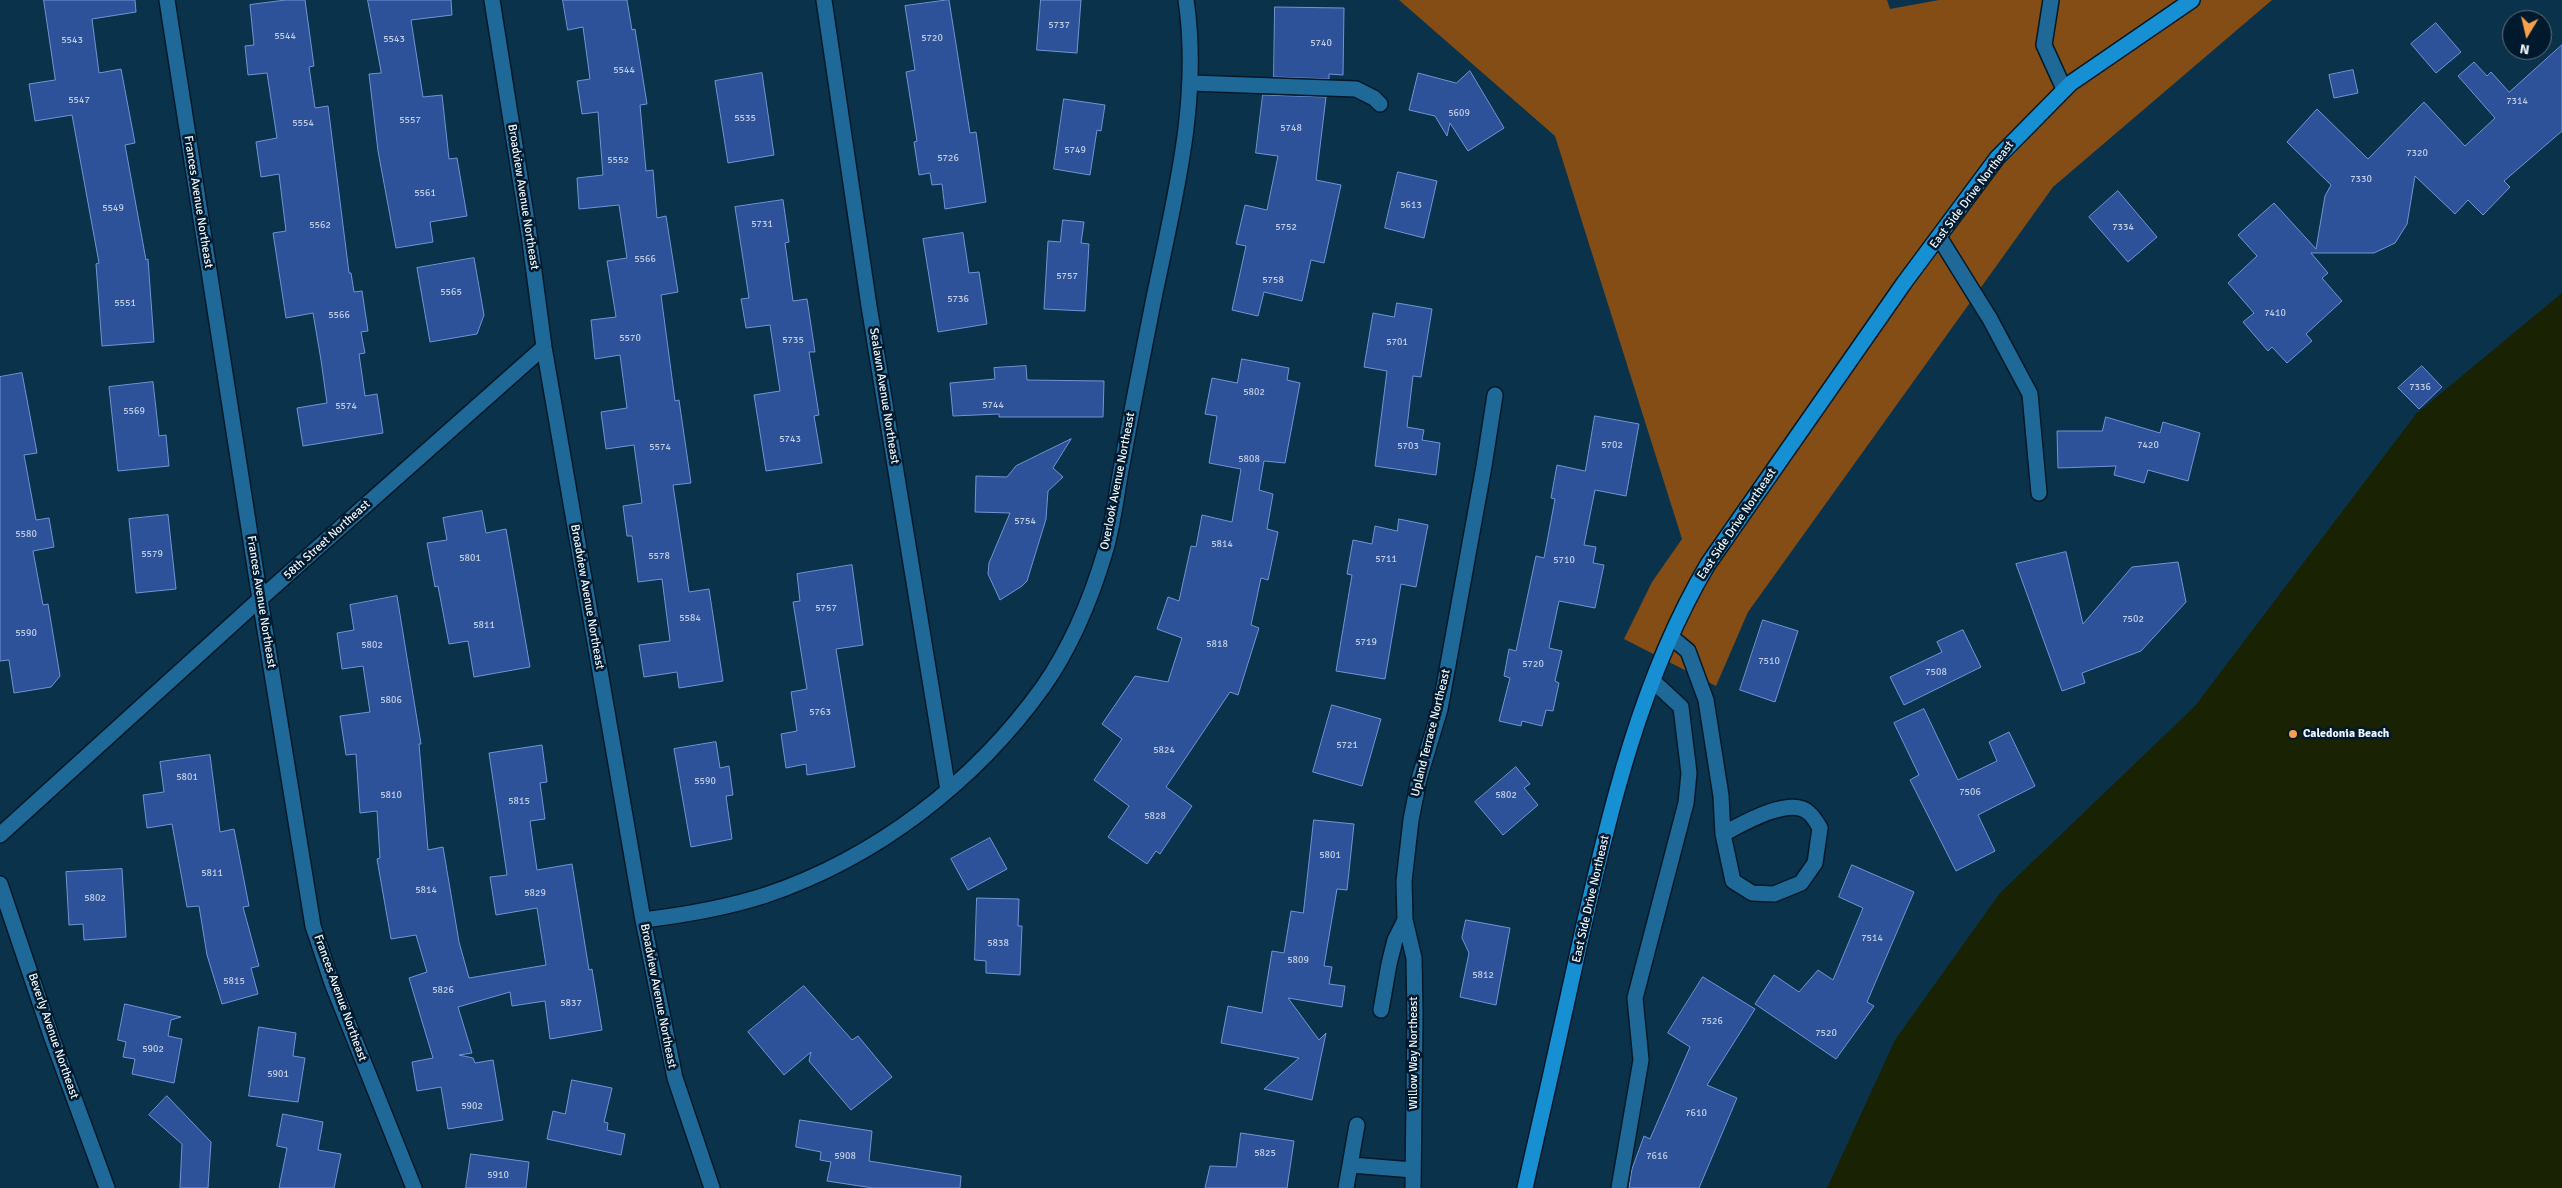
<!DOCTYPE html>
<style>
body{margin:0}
#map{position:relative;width:2562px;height:1188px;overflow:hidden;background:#0b324b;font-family:Signika,sans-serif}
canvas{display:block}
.north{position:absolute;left:2502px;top:10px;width:50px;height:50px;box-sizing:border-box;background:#00192c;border:1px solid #60717f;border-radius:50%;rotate:189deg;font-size:14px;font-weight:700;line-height:20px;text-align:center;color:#eff6fb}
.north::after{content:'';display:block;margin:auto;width:18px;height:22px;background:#f8a04b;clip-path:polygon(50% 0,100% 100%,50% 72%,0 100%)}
</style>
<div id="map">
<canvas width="2562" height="1188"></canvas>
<div class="north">N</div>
</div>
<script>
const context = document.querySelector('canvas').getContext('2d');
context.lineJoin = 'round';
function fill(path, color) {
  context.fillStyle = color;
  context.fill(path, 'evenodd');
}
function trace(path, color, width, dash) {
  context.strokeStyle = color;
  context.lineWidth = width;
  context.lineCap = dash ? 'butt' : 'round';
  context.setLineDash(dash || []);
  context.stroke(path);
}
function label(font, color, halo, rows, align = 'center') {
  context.font = font + ' Signika,sans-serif';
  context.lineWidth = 5;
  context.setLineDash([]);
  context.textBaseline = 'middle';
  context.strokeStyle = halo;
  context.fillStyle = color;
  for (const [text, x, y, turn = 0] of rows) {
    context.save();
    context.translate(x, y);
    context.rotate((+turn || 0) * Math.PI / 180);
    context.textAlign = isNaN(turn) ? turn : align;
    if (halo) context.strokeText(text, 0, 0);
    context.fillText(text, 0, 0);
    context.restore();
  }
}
fill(new Path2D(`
 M 1399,0 L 1887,0 L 1890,9 L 1939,0 L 2272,0 L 2053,187 L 1748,612 L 1716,686 L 1624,639 L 1652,582 L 1682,539 L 1555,136 Z`), '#834d15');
fill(new Path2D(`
 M 2562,293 L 2562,1188 L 1827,1188 L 1895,1040 L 2000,893 L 2195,706 L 2416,414 Z`), '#1a2204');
const building = new Path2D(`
 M 44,0 L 135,0 L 136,12 L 92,19 L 99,73 L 121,69 L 135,143 L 125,145 L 146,260 L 148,259 L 154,342 L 102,346 L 96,264 L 99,263 L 72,115 L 35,121 L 29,84 L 55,80 Z
 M 286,0 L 305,0 L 314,66 L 309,67 L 315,108 L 328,106 L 349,273 L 351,273 L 354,292 L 362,291 L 368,331 L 361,332 L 365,353 L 359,354 L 365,396 L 377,394 L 383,433 L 303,446 L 297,408 L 327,403 L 321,360 L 313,313 L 286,318 L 273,233 L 286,231 L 279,174 L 261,177 L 256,142 L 277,138 L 267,73 L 248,75 L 245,46 L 254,45 L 250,5 Z
 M 368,0 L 451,0 L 452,15 L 411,20 L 423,97 L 442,95 L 449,159 L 457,158 L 467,216 L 430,222 L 433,242 L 396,248 L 378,151 L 369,74 L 381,73 Z
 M 563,0 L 627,0 L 632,30 L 635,29 L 647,104 L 640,105 L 646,171 L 653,170 L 657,218 L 666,216 L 678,292 L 661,295 L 675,401 L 679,400 L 691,483 L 673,485 L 689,592 L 709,589 L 723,681 L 679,688 L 677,672 L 644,677 L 639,645 L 670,641 L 662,579 L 638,582 L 632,536 L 627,536 L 623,506 L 642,503 L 634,445 L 606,449 L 601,412 L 627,408 L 620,355 L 595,359 L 591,320 L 616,317 L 607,261 L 627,258 L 619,205 L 579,209 L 577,178 L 603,175 L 598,112 L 582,114 L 577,81 L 590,79 L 583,27 L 568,30 Z
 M 949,0 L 970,133 L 976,132 L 986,202 L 945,209 L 942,184 L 932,185 L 930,173 L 919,175 L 914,142 L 917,141 L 906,72 L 915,70 L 905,6 Z
 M 1041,0 L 1081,0 L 1077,53 L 1037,50 Z
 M 1275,7 L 1344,8 L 1343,75 L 1329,74 L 1329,79 L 1274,77 Z
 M 2436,23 L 2461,52 L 2436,73 L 2411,44 Z
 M 2562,45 L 2562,131 L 2504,181 L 2510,187 L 2483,215 L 2468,200 L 2455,214 L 2415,176 L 2407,224 L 2395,243 L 2374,253 L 2311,253 L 2328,273 L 2322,278 L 2342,301 L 2306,334 L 2312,341 L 2287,363 L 2272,347 L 2268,351 L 2243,322 L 2254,313 L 2228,283 L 2257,256 L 2238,235 L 2274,203 L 2316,249 L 2325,196 L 2331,185 L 2287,142 L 2317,109 L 2368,159 L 2424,102 L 2465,146 L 2495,118 L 2458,76 L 2474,62 L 2487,76 L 2491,72 L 2509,92 Z
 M 2353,70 L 2358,93 L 2334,98 L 2329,75 Z
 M 1470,71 L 1504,128 L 1468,151 L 1450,123 L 1447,136 L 1435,116 L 1409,110 L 1418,73 L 1456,83 Z
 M 762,73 L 774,155 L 728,163 L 715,81 Z
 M 1263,95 L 1326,97 L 1316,180 L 1341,185 L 1324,263 L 1311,260 L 1302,301 L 1264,292 L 1258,316 L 1232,310 L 1246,246 L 1236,244 L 1245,205 L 1267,210 L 1278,156 L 1256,153 Z
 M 1064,99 L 1105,105 L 1101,131 L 1097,130 L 1090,175 L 1054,169 Z
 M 1398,172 L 1437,181 L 1424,238 L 1385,228 Z
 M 2118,191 L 2157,237 L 2128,262 L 2089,217 Z
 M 783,200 L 789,242 L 785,243 L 793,301 L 807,299 L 815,352 L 809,352 L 819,415 L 814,416 L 822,463 L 766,471 L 754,395 L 780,391 L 770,325 L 746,328 L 741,299 L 749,298 L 735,207 Z
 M 1063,220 L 1084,222 L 1081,243 L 1089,244 L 1085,311 L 1044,309 L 1048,241 L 1060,242 Z
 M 963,233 L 969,273 L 979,272 L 987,324 L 938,332 L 923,239 Z
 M 474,258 L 484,315 L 477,334 L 430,342 L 417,268 Z
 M 1397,303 L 1432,309 L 1421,377 L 1413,376 L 1407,427 L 1424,430 L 1422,440 L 1440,443 L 1436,475 L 1375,466 L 1387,371 L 1364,367 L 1373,313 L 1394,317 Z
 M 1242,359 L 1289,368 L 1287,380 L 1300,383 L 1285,463 L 1264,461 L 1259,490 L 1273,494 L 1267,529 L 1278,532 L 1268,580 L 1261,578 L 1251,625 L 1259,628 L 1238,695 L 1230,692 L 1166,787 L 1192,806 L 1160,854 L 1156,851 L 1147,864 L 1108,837 L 1129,806 L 1094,780 L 1122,739 L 1102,724 L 1135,676 L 1168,682 L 1182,638 L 1157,629 L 1168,597 L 1179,601 L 1191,546 L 1196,547 L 1202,515 L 1232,522 L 1241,469 L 1209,463 L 1217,416 L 1205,414 L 1212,378 L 1237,383 Z
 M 1026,366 L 1027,380 L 1104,381 L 1103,417 L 999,417 L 999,414 L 953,416 L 950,383 L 995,379 L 994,368 Z
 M 2422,366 L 2442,387 L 2419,409 L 2398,388 Z
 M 22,373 L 37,453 L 24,455 L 36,520 L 49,518 L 54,547 L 33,551 L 43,605 L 48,604 L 60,676 L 51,687 L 14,693 L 9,660 L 0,661 L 0,377 Z
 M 153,382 L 159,436 L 166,435 L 169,466 L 118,471 L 109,387 Z
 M 1595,416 L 1639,424 L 1626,496 L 1595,490 L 1584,545 L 1596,547 L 1593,563 L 1604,565 L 1595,608 L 1559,601 L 1549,648 L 1562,651 L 1555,681 L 1559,683 L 1553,711 L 1546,710 L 1542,726 L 1522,721 L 1521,726 L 1499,721 L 1510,678 L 1504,676 L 1509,649 L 1516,651 L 1536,556 L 1544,558 L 1555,499 L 1551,498 L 1557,465 L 1585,471 Z
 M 2106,417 L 2160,433 L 2163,422 L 2200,433 L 2188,481 L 2148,470 L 2144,483 L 2114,475 L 2116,466 L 2058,468 L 2057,431 L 2102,431 Z
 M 1071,439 L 1053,468 L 1063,477 L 1048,491 L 1046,519 L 1027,581 L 1022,586 L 1000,600 L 988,574 L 989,563 L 1010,513 L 975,512 L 976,476 L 1007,477 L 1016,466 Z
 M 482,511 L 486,533 L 506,529 L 530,667 L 474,677 L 468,641 L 449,644 L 438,586 L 435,587 L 427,543 L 447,540 L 443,518 Z
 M 168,515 L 176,589 L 136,593 L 129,519 Z
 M 1399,519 L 1428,525 L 1416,587 L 1401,584 L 1385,679 L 1336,671 L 1352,575 L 1347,574 L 1353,540 L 1372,544 L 1375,526 L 1397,531 Z
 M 2066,552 L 2083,624 L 2132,567 L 2178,562 L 2186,602 L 2141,651 L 2082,673 L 2085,683 L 2062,691 L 2016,564 Z
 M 852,565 L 863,645 L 836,649 L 855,767 L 807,775 L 806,764 L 786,768 L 781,734 L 797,731 L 791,692 L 807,689 L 793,602 L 800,601 L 797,574 Z
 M 397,596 L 421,744 L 419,744 L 428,850 L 443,847 L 459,942 L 469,978 L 546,965 L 537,908 L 496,915 L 490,877 L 507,875 L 489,753 L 542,745 L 547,782 L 540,783 L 545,819 L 530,821 L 537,870 L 572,864 L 589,970 L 592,969 L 602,1030 L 550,1039 L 545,1001 L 512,1006 L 510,992 L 458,1007 L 472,1053 L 459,1055 L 473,1058 L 475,1063 L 493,1060 L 503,1120 L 448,1129 L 441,1087 L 417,1091 L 412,1062 L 433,1058 L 409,978 L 427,972 L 416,935 L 391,939 L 377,859 L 380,858 L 377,811 L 360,813 L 356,754 L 346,755 L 340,716 L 370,712 L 363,666 L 342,669 L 337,633 L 354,630 L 350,605 Z
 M 1763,620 L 1798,631 L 1775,702 L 1740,690 Z
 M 1963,630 L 1981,667 L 1904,705 L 1890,677 L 1942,652 L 1937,642 Z
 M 1332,705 L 1381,719 L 1362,786 L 1313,772 Z
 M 1924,709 L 1958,780 L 1997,761 L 1989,742 L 2009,732 L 2035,786 L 1978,815 L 1995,851 L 1956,871 L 1910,780 L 1919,775 L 1894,723 Z
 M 716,742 L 720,768 L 729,766 L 733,795 L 726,796 L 732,839 L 691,847 L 674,749 Z
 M 210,755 L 220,832 L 234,829 L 249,906 L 243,907 L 259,966 L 251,968 L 258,994 L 222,1004 L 207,955 L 199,906 L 187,907 L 172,824 L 147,828 L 143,795 L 164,792 L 160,762 Z
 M 1516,767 L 1530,784 L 1524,788 L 1538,805 L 1503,835 L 1475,802 Z
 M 1314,820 L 1354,824 L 1347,890 L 1337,889 L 1324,966 L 1332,967 L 1329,984 L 1345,986 L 1342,1007 L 1288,998 L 1319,1040 L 1326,1033 L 1312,1100 L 1264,1089 L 1299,1058 L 1221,1043 L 1228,1006 L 1262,1013 L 1272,951 L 1284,953 L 1291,911 L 1303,913 Z
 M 990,838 L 1007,869 L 968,890 L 951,859 Z
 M 1852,865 L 1914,892 L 1867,1002 L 1874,1006 L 1836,1059 L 1755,1004 L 1774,975 L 1799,992 L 1818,970 L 1833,980 L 1863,908 L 1839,897 Z
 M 122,869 L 126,937 L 84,940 L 83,924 L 69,925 L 66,872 Z
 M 977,898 L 1019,899 L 1018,926 L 1022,926 L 1020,975 L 986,973 L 986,961 L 975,960 Z
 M 1466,920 L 1510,928 L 1496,1005 L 1460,997 L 1469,953 L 1462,938 Z
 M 1703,977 L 1755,1009 L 1707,1085 L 1737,1098 L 1699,1188 L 1629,1188 L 1632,1169 L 1644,1136 L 1650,1139 L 1690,1047 L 1668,1033 Z
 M 804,986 L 852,1040 L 858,1036 L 892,1077 L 851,1110 L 809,1061 L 811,1052 L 784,1075 L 748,1032 Z
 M 125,1004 L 181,1017 L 171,1020 L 168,1036 L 182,1039 L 174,1083 L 132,1074 L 135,1059 L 123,1057 L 126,1042 L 118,1040 Z
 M 259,1027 L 296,1033 L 293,1056 L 305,1058 L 298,1102 L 249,1096 Z
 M 572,1080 L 612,1088 L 604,1122 L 608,1123 L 607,1130 L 625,1134 L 621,1155 L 547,1139 L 553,1111 L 565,1114 Z
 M 167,1096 L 211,1142 L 208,1188 L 180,1188 L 182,1144 L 149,1115 Z
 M 283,1114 L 323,1122 L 318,1150 L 341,1154 L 334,1188 L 279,1188 L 287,1148 L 277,1146 Z
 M 800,1120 L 872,1131 L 869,1161 L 961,1176 L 960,1188 L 873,1188 L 827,1181 L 831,1162 L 820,1160 L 821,1152 L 796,1147 Z
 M 1241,1133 L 1294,1141 L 1287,1188 L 1205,1188 L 1210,1166 L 1236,1167 Z
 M 471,1154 L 529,1162 L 526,1188 L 466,1188 Z`);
fill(building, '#2d5299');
trace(building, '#7194d4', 1);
const minor = new Path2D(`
 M 167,0 L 260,599 L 313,926 L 332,983 L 414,1188
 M 492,0 L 529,234 L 544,347 L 643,920 L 675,1078 L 712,1188
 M 824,0 L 869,306 L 948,790
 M 2051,0 L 2044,45 L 2064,89
 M 1191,83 L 1356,89 L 1374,98 L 1380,104
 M 1939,237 L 1990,319 L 2030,394 L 2039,493
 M 1671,637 L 1688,651 L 1706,700 L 1721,796 L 1723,834 L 1733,881 L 1752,893 L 1774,894 L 1801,883 L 1815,863 L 1820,828 C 1817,823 1814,817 1809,813 C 1791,795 1742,824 1723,834
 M 0,835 L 260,599 L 544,347
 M 0,884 L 52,1038 L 107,1188
 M 643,920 C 685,915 726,908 766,895 C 876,858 975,782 1043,687 C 1071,647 1091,599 1105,552 C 1113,526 1116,497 1121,470 C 1130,419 1140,369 1150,318 C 1170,214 1202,107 1186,0
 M 1405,920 L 1414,958 L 1415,1016 L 1413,1188
 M 1381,1010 L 1389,964 L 1395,940 L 1405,920 L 1404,881 L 1411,820 L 1419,779 L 1440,709 L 1484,466 L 1495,395
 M 1351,1165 L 1413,1170
 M 1346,1188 L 1357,1125
 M 1619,1188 L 1641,1060 L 1635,998 L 1686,803 L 1689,773 L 1681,707 L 1654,682`);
const major = new Path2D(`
 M 1525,1188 C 1544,1105 1563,1021 1581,938 C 1610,810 1641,677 1708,564 L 1904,283 L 1997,158 L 2071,83 L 2192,0`);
trace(minor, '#031928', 18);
trace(major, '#031928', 18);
trace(minor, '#1e6998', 15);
trace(major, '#178fd3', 15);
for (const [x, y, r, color] of [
 [2293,734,5,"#f8a04b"]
]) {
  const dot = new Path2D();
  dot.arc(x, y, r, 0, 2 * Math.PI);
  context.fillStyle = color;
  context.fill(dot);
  trace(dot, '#00192c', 2);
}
label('10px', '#becde2', null, [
 ["5737",1059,25],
 ["5544",285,36],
 ["5720",932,38],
 ["5543",394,39],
 ["5543",72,40],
 ["5740",1321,43],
 ["5544",624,70],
 ["5547",79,100],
 ["7314",2517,101],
 ["5609",1459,113],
 ["5535",745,118],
 ["5557",410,120],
 ["5554",303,123],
 ["5748",1291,128],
 ["5749",1075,150],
 ["7320",2417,153],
 ["5726",948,158],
 ["5552",618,160],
 ["7330",2361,179],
 ["5561",425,193],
 ["5613",1411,205],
 ["5549",113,208],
 ["5731",762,224],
 ["5562",320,225],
 ["5752",1286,227],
 ["7334",2123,227],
 ["5566",645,259],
 ["5757",1067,276],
 ["5758",1273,280],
 ["5565",451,292],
 ["5736",958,299],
 ["5551",125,303],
 ["7410",2275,313],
 ["5566",339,315],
 ["5570",630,338],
 ["5735",793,340],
 ["5701",1397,342],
 ["7336",2420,387],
 ["5802",1254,392],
 ["5744",993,405],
 ["5574",346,406],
 ["5569",134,411],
 ["5743",790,439],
 ["5702",1612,445],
 ["7420",2148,445],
 ["5703",1408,446],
 ["5574",660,447],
 ["5808",1249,459],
 ["5754",1025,521],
 ["5580",26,534],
 ["5814",1222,544],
 ["5579",152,554],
 ["5578",659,556],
 ["5801",470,558],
 ["5711",1386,559],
 ["5710",1564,560],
 ["5757",826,608],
 ["5584",690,618],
 ["7502",2133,619],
 ["5811",484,625],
 ["5590",26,633],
 ["5719",1366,642],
 ["5818",1217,644],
 ["5802",372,645],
 ["7510",1769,661],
 ["5720",1533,664],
 ["7508",1936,672],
 ["5806",391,700],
 ["5763",820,712],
 ["5721",1347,745],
 ["5824",1164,750],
 ["5801",187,777],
 ["5590",705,781],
 ["7506",1970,792],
 ["5810",391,795],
 ["5802",1506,795],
 ["5815",519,801],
 ["5828",1155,816],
 ["5801",1330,855],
 ["5811",212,873],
 ["5814",426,890],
 ["5829",535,893],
 ["5802",95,898],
 ["7514",1872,938],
 ["5838",998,943],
 ["5809",1298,960],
 ["5812",1483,975],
 ["5815",234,981],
 ["5826",443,990],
 ["5837",571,1003],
 ["7526",1712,1021],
 ["7520",1826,1033],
 ["5902",153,1049],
 ["5901",278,1074],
 ["5902",472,1106],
 ["7610",1696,1113],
 ["5825",1265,1153],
 ["5908",845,1156],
 ["7616",1657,1156],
 ["5910",498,1175]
]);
label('12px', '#eff6fb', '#00192c', [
 ["East Side Drive Northeast",1972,195,-53],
 ["Broadview Avenue Northeast",523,197,81],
 ["Frances Avenue Northeast",198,202,81],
 ["Sealawn Avenue Northeast",884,396,81],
 ["Overlook Avenue Northeast",1118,481,-79],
 ["East Side Drive Northeast",1737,524,-56],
 ["58th Street Northeast",327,540,-42],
 ["Broadview Avenue Northeast",587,597,80],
 ["Frances Avenue Northeast",261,602,81],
 ["Upland Terrace Northeast",1431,733,-76],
 ["East Side Drive Northeast",1591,899,-77],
 ["Broadview Avenue Northeast",658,996,79],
 ["Frances Avenue Northeast",340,998,70],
 ["Beverly Avenue Northeast",53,1036,71],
 ["Willow Way Northeast",1414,1053,-90]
]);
label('bold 12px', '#eff6fb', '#00192c', [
 ["Caledonia Beach",2303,734]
], 'left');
</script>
